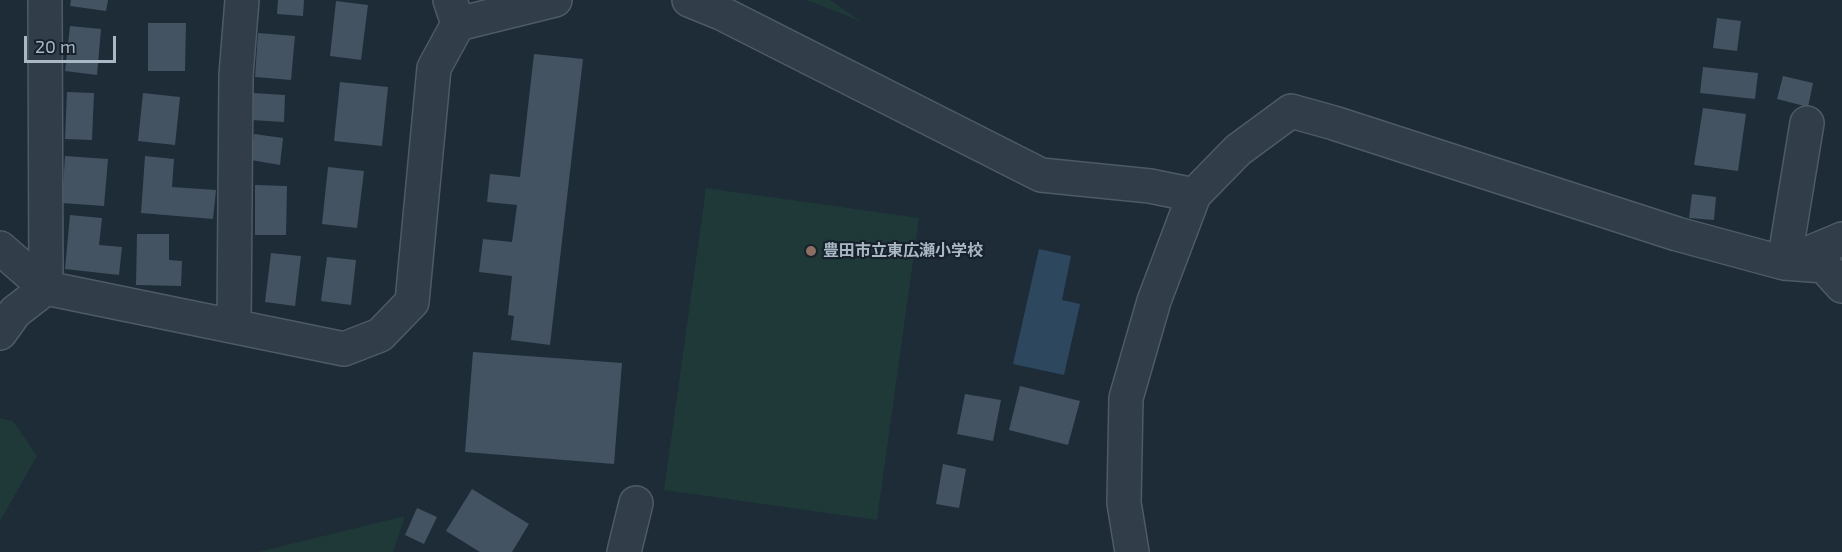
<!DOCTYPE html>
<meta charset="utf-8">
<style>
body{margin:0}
#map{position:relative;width:1842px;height:552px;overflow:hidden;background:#1d2c37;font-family:"Exo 2",sans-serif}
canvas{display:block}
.scale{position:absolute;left:24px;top:36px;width:92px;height:27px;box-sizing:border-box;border:3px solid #aab8c5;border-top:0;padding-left:8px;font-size:18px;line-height:21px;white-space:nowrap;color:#aab8c5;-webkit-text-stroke:4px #17222c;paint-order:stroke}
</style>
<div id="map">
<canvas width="1842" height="552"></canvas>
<div class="scale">20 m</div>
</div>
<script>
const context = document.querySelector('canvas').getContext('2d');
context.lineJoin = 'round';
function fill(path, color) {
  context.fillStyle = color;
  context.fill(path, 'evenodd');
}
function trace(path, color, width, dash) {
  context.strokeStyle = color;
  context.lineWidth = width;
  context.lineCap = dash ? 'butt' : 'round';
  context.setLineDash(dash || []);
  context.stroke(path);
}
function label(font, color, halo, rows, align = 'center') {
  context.font = font + ' "Exo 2","Noto Sans JP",sans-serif';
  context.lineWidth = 4.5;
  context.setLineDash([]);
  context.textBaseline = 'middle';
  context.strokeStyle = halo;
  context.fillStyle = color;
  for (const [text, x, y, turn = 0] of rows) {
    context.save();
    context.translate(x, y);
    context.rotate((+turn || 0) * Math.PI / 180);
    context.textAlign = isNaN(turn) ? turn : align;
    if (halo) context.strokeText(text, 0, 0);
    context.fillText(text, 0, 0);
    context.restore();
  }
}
fill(new Path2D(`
 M 807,0 L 830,0 L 862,22 Z
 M 706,188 L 919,218 L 877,520 L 664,490 Z
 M 0,418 L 13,421 L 37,456 L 0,521 Z
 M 405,516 L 393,552 L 258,552 Z`), '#1f3838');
fill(new Path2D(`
 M 1039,249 L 1071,256 L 1062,300 L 1080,304 L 1064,375 L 1013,364 Z`), '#2d485e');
fill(new Path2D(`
 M 71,0 L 108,0 L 106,11 L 70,6 Z
 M 278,0 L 304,0 L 303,16 L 277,14 Z
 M 336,1 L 368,5 L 361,60 L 330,56 Z
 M 1717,18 L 1741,21 L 1737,51 L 1713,48 Z
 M 148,23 L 186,23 L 185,71 L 148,71 Z
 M 70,26 L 101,29 L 97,75 L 65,71 Z
 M 258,33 L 295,36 L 291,80 L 255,77 Z
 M 534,54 L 583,59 L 550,345 L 511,340 L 514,316 L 508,315 L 512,276 L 479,272 L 483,239 L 512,242 L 517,205 L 487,202 L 490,174 L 520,177 Z
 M 1703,67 L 1758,73 L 1755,99 L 1700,93 Z
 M 1783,76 L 1813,83 L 1808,107 L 1777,99 Z
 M 340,82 L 388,87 L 382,146 L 334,141 Z
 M 67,92 L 94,93 L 92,140 L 65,139 Z
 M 143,93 L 180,97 L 175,145 L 138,141 Z
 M 253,93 L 285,95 L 284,122 L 251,120 Z
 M 1703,108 L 1746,114 L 1738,171 L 1694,165 Z
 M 254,134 L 283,138 L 280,165 L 251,160 Z
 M 65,156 L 108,159 L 104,206 L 62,203 Z
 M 145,156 L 174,159 L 172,187 L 216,190 L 213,219 L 141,213 Z
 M 328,167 L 364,171 L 357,228 L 322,224 Z
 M 255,185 L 287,186 L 286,235 L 255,235 Z
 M 1692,194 L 1716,197 L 1714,220 L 1689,218 Z
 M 70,215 L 102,218 L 99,245 L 122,247 L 119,275 L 65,269 Z
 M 137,234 L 169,234 L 169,260 L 182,261 L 181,286 L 136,285 Z
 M 271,253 L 301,256 L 295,306 L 265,302 Z
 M 327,257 L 356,260 L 351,305 L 321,301 Z
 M 473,352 L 622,363 L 614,464 L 465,452 Z
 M 1020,386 L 1080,401 L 1068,445 L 1009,430 Z
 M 965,394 L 1001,400 L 993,441 L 957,434 Z
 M 943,464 L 966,469 L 959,508 L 936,504 Z
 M 472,489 L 529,524 L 512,552 L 480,552 L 446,531 Z
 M 417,508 L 437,517 L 424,544 L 405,535 Z`), '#435362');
const minor = new Path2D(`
 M 45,0 L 46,288
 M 689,0 L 721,13 L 1041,175 L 1150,186 L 1194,195
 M 458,24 L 555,0
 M 0,248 L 46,288 L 344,349 L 380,335 L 412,302 L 434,68 L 458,24 L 450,0
 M 1792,260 L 1842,239
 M 1784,263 L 1807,123
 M 234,326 L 236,75 L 242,0
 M 0,333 L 15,312 L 46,288
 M 624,552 L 636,503
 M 1132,552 L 1124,503 L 1126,398 L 1154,301 L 1194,195 L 1238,150 L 1291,111 L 1334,123 L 1677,234 L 1784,263 L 1824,266 L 1842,286`);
trace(minor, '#4e5b66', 36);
trace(minor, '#313d48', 33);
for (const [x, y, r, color] of [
 [811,251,6,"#8d6e63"]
]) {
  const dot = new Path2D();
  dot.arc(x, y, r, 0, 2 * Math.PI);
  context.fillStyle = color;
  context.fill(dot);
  trace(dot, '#17222c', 2);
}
label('bold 16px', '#aab8c5', '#17222c', [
 ["豊田市立東広瀬小学校",823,251]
], 'left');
</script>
